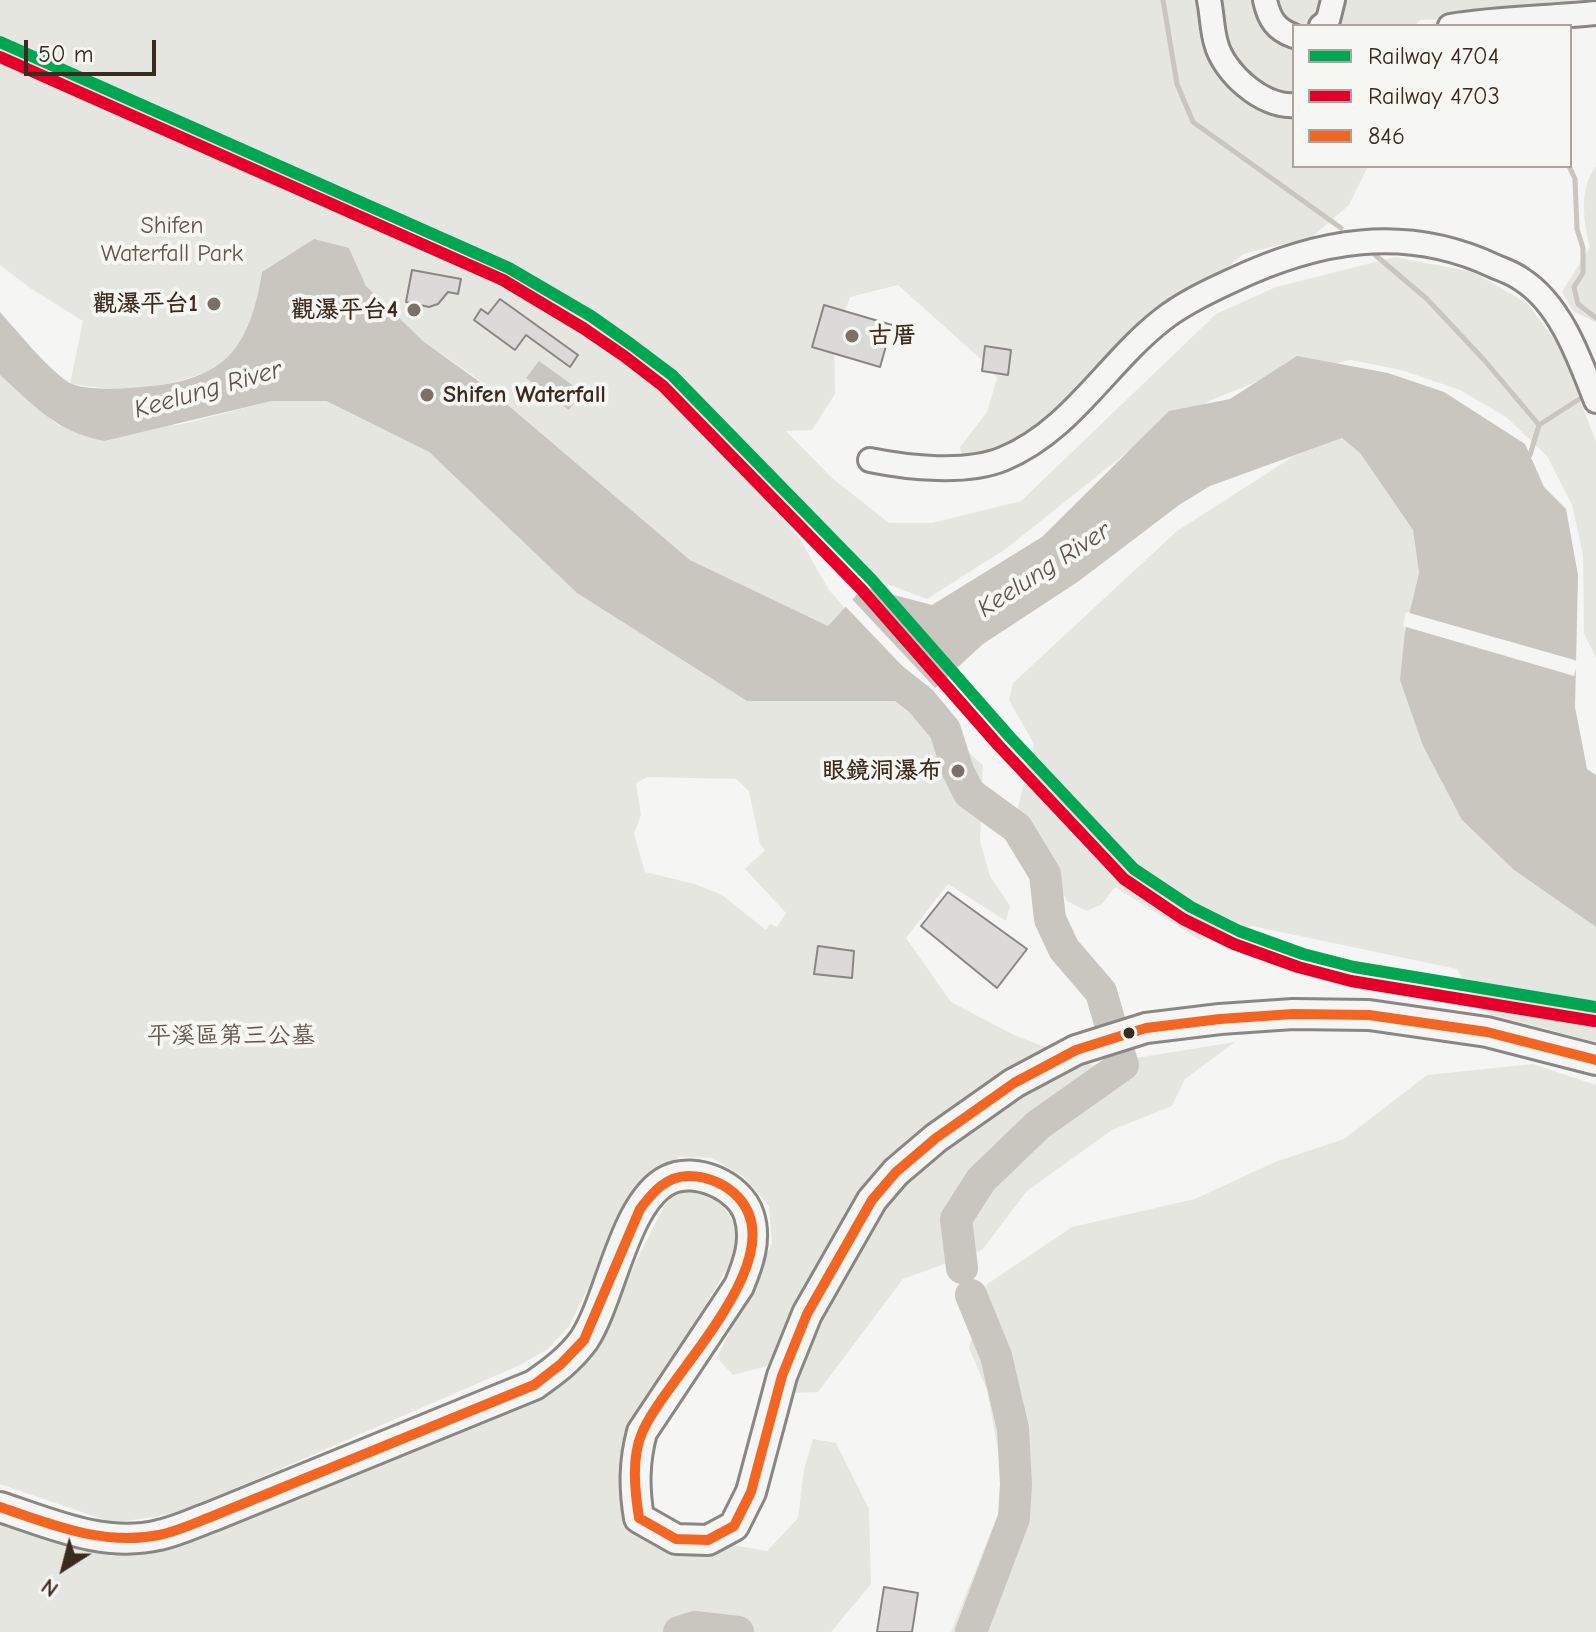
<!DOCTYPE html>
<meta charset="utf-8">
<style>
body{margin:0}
#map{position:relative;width:1596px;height:1632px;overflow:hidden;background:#f5f5f3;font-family:"Comic Neue",sans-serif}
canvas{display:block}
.legend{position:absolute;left:1292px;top:24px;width:280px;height:144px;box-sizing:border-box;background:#f6f6f2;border:2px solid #aba49d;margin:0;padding:10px 14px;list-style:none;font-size:24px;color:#3b2a1e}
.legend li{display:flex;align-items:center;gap:16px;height:40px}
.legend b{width:40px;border:2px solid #aba49d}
.north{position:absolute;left:24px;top:1528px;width:80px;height:80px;-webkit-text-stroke:6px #f6f6f2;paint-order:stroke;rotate:216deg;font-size:22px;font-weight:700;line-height:32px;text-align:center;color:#3b2a1e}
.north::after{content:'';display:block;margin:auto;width:28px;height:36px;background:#3b2a1e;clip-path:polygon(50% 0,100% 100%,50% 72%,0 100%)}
.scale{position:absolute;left:24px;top:40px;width:132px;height:36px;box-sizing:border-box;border:4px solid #3b2a1e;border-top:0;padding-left:10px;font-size:24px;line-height:28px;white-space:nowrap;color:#3b2a1e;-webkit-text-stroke:6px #f6f6f2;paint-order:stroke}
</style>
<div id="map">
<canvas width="1596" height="1632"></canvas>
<ul class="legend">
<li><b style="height:10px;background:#00a651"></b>Railway 4704</li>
<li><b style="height:10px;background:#e4002b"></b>Railway 4703</li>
<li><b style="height:10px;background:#f26522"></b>846</li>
</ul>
<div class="north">N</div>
<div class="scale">50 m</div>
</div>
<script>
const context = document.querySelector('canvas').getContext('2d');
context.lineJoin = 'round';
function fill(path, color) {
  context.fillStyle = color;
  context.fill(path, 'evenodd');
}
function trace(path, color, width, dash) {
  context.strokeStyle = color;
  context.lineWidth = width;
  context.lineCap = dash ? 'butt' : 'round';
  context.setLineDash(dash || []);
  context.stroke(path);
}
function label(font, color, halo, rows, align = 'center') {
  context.font = font + ' "Comic Neue","LXGW WenKai TC",sans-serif';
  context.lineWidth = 8;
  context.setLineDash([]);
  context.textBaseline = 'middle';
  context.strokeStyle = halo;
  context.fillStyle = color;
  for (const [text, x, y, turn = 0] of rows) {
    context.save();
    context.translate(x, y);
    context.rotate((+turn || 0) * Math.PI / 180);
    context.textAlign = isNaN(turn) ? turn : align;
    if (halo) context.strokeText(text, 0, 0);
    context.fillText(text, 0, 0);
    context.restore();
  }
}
fill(new Path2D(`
 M 0,0 L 1580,0 L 1471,18 L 1420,20 L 1415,26 L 1294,26 L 1294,166 L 1368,166 L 1349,205 L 1312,237 L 1243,254 L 1172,316 L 1084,413 L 965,474 L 960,447 L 987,412 L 997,378 L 984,362 L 898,285 L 850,297 L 834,340 L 835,394 L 812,430 L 786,431 L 832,478 L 889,523 L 932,523 L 1021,501 L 1216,314 L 1276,287 L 1395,257 L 1473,272 L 1527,303 L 1561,349 L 1596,442 L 1596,657 L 1584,634 L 1583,555 L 1572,505 L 1547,456 L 1506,417 L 1460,390 L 1401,370 L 1351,360 L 1258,381 L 1209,401 L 1146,437 L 1007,548 L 927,599 L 858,573 L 804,521 L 782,518 L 800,539 L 829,590 L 845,608 L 828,626 L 690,560 L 478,379 L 423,341 L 366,286 L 349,248 L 262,271 C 257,305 249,343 221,365 C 215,370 205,372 198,375 C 152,391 118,391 70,384 L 83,321 L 30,288 L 0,265 ZM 351,210 C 422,225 499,275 563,311 L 564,314 L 463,259 Z
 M 1596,166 L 1596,322 L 1595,322 L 1573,311 L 1562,292 L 1590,247 C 1583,221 1579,187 1596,166 Z
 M 0,375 L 59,426 L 178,425 L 272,401 L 325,401 L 429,452 L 577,593 L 747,701 L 909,701 L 983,765 L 980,841 L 990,876 L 1010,906 L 1006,921 L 948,884 L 906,938 L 951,1002 L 1014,1035 L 1092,1065 L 1235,1042 L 1185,1079 L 1172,1106 L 1112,1130 L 1027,1191 L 982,1250 L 903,1279 L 818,1392 L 793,1393 L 775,1364 L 733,1375 L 717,1358 L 772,1243 L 769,1206 L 744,1177 L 712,1158 L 679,1157 L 655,1173 L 637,1190 L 569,1326 L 548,1349 L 518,1366 L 178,1513 L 114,1523 L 0,1484 ZM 647,777 L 736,779 L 749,791 L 760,844 L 765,850 L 745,869 L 786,913 L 777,927 L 770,924 L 766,930 L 722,895 L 695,884 L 645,872 L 634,834 L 641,815 L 636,783 Z
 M 1342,438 L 1360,453 L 1413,530 L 1419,573 L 1405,632 L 1423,746 L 1462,820 L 1514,870 L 1596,927 L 1596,1042 L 1489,1014 L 1473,997 L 1457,969 L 1252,926 L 1200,940 L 1115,887 L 1102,904 L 1087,911 L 1067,901 L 1017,811 L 1034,744 L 1009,700 L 1013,683 L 1177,531 L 1294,456 Z
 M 1533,1064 L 1596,1085 L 1596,1632 L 951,1632 L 1006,1494 L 987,1390 L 969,1348 L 986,1285 L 1072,1227 L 1195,1199 L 1275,1162 L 1344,1139 L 1427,1075 Z
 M 703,1188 L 725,1209 L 736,1227 L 733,1259 L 626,1437 L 619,1471 L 622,1508 L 642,1536 L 679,1550 L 733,1545 L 767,1551 L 798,1518 L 804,1469 L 813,1439 L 836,1443 L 869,1509 L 871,1584 L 831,1632 L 0,1632 L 0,1522 L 111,1556 L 164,1549 L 535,1392 L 600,1333 L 664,1206 L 679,1189 Z`), '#e6e6e1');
fill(new Path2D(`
 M 314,239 L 349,248 L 366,286 L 423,341 L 488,388 L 690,560 L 828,626 L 864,587 L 932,605 L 1042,537 L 1169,411 L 1230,399 L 1297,356 L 1388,373 L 1444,392 L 1525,444 L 1544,487 L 1566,509 L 1578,575 L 1575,707 L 1587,769 L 1596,775 L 1596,927 L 1514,870 L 1462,820 L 1423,746 L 1400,680 L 1405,632 L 1419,573 L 1413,530 L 1360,453 L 1342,438 L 1210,486 L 1179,505 L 1079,581 L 983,644 L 921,701 L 747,701 L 577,593 L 429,452 L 326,401 L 272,401 L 104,441 C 55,431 36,407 0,375 L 0,312 C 20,334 44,365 68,382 C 80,390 113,389 128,388 C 217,383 248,360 262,272 Z
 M 539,361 L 582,392 L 569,410 L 526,378 Z`), '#c9c5bf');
fill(new Path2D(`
 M 870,585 L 887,589 L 959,672 L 952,678 Z
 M 850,597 L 938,691 L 932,697 L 843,604 Z
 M 1406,612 L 1578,661 L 1574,676 L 1403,626 Z`), '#f5f5f3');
trace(new Path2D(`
 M 1163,0 L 1177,84 L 1193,122 L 1341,228
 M 1569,166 L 1575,179 L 1577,229 L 1583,248 L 1583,273 L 1574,287 L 1578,304 L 1596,318
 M 1374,254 L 1427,299 L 1485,361 L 1539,425
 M 1526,459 L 1530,455 L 1539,425 L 1581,398`), '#c9c5bf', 5);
trace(new Path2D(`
 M 888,675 L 921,701 L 945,730 L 958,771 L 969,793 L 1017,828 L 1045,874 L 1050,919 L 1064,949 L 1101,992 L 1110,1023
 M 962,1268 L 956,1219 L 981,1180 L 1038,1125 L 1123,1065 L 1119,1053
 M 971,1295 L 996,1356 L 1013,1429 L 1016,1484 L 1014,1518 L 971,1632
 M 679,1632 L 695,1627 L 738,1632`), '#c9c5bf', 32);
const building = new Path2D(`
 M 412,270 L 461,279 L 458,294 L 448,292 L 438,304 L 429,307 L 406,302 Z
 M 500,299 L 578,355 L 570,367 L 526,335 L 515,350 L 474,320 L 481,309 L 488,314 Z
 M 824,305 L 892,325 L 880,367 L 812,347 Z
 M 985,346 L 1011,350 L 1008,375 L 982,371 Z
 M 948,892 L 1027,949 L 997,988 L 921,926 Z
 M 818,946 L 854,951 L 852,978 L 814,974 Z
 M 884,1587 L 918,1593 L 912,1632 L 877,1632 Z`);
fill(building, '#dbdad8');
trace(building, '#8a8683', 2);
const minor = new Path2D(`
 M 1209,0 C 1212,14 1212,30 1216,43 C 1223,72 1263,108 1294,105
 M 1265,0 C 1269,19 1276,30 1294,36
 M 1321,26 L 1328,20 L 1333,0
 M 1450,26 C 1499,18 1547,18 1596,13
 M 870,460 C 909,468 966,474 1003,459 C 1071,431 1106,364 1162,320 C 1182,304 1207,292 1231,281 C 1317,240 1404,224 1494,266 C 1503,270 1513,273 1521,279 C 1561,304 1580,360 1596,401`);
const major = new Path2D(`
 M 0,1507 C 52,1524 104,1548 159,1535 C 178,1531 196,1522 213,1516 L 534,1385 C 554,1371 570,1359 584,1340 C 611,1299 624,1202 668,1180 C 695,1166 740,1186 749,1215 C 757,1240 748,1264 739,1286 L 642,1432 C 634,1462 634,1488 639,1518 L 676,1539 L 708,1540 L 734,1526 L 751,1492 L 782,1376 L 807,1314 L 872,1200 L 896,1172 L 936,1138 L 1014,1083 L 1076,1050 L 1146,1028 L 1220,1019 L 1293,1014 L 1369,1015 L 1487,1032 L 1596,1060`);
trace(minor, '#8a8683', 28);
trace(major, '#8a8683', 34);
trace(minor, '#f5f5f3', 22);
trace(major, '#f5f5f3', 28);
trace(new Path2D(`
 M 0,1507 C 52,1525 104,1546 159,1535 C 178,1531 195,1523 213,1516 L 534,1385 L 561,1364 L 584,1340 L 640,1209 C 653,1192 666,1176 689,1176 C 707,1176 726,1184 738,1197 C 796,1259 665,1377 642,1433 C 631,1458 635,1492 639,1518 L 676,1539 L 708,1540 L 734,1526 L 751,1492 L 782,1376 L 807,1314 L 872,1200 L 896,1172 L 936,1138 L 1014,1083 L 1076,1050 L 1146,1028 L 1220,1019 L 1293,1014 L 1369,1015 L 1487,1032 L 1596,1060`), '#f26522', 10);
trace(new Path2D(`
 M 0,42 L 509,268 L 591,316 L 632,345 L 672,375 L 871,579 L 1009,736 L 1134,869 L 1191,907 L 1239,931 L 1303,954 L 1354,967 L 1596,1007`), '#00a651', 12);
trace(new Path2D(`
 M 0,57 L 503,280 L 583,328 L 624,356 L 663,386 L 861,589 L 998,745 L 1124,879 L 1183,919 L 1234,944 L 1298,967 L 1351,981 L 1594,1021`), '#e4002b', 12);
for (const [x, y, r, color] of [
 [214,304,8,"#7c7169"],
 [414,310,8,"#7c7169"],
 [852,336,8,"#7c7169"],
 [427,395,8,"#7c7169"],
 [958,771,8,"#7c7169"],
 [1129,1033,7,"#3b2a1e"]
]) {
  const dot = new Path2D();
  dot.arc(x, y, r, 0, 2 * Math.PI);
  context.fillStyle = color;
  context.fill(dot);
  trace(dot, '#f6f6f2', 3);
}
label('24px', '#63564b', '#f6f6f2', [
 ["Shifen",172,226],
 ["Waterfall Park",172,254],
 ["平溪區第三公墓",231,1036]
]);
label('bold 24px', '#3b2a1e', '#f6f6f2', [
 ["觀瀑平台1",198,304],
 ["觀瀑平台4",398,310],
 ["古厝",868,336,"left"],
 ["Shifen Waterfall",443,395,"left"],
 ["眼鏡洞瀑布",942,771]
], 'right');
label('italic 26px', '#605248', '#f6f6f2', [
 ["Keelung River",208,390,-16],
 ["Keelung River",1044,570,-33]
]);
</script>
